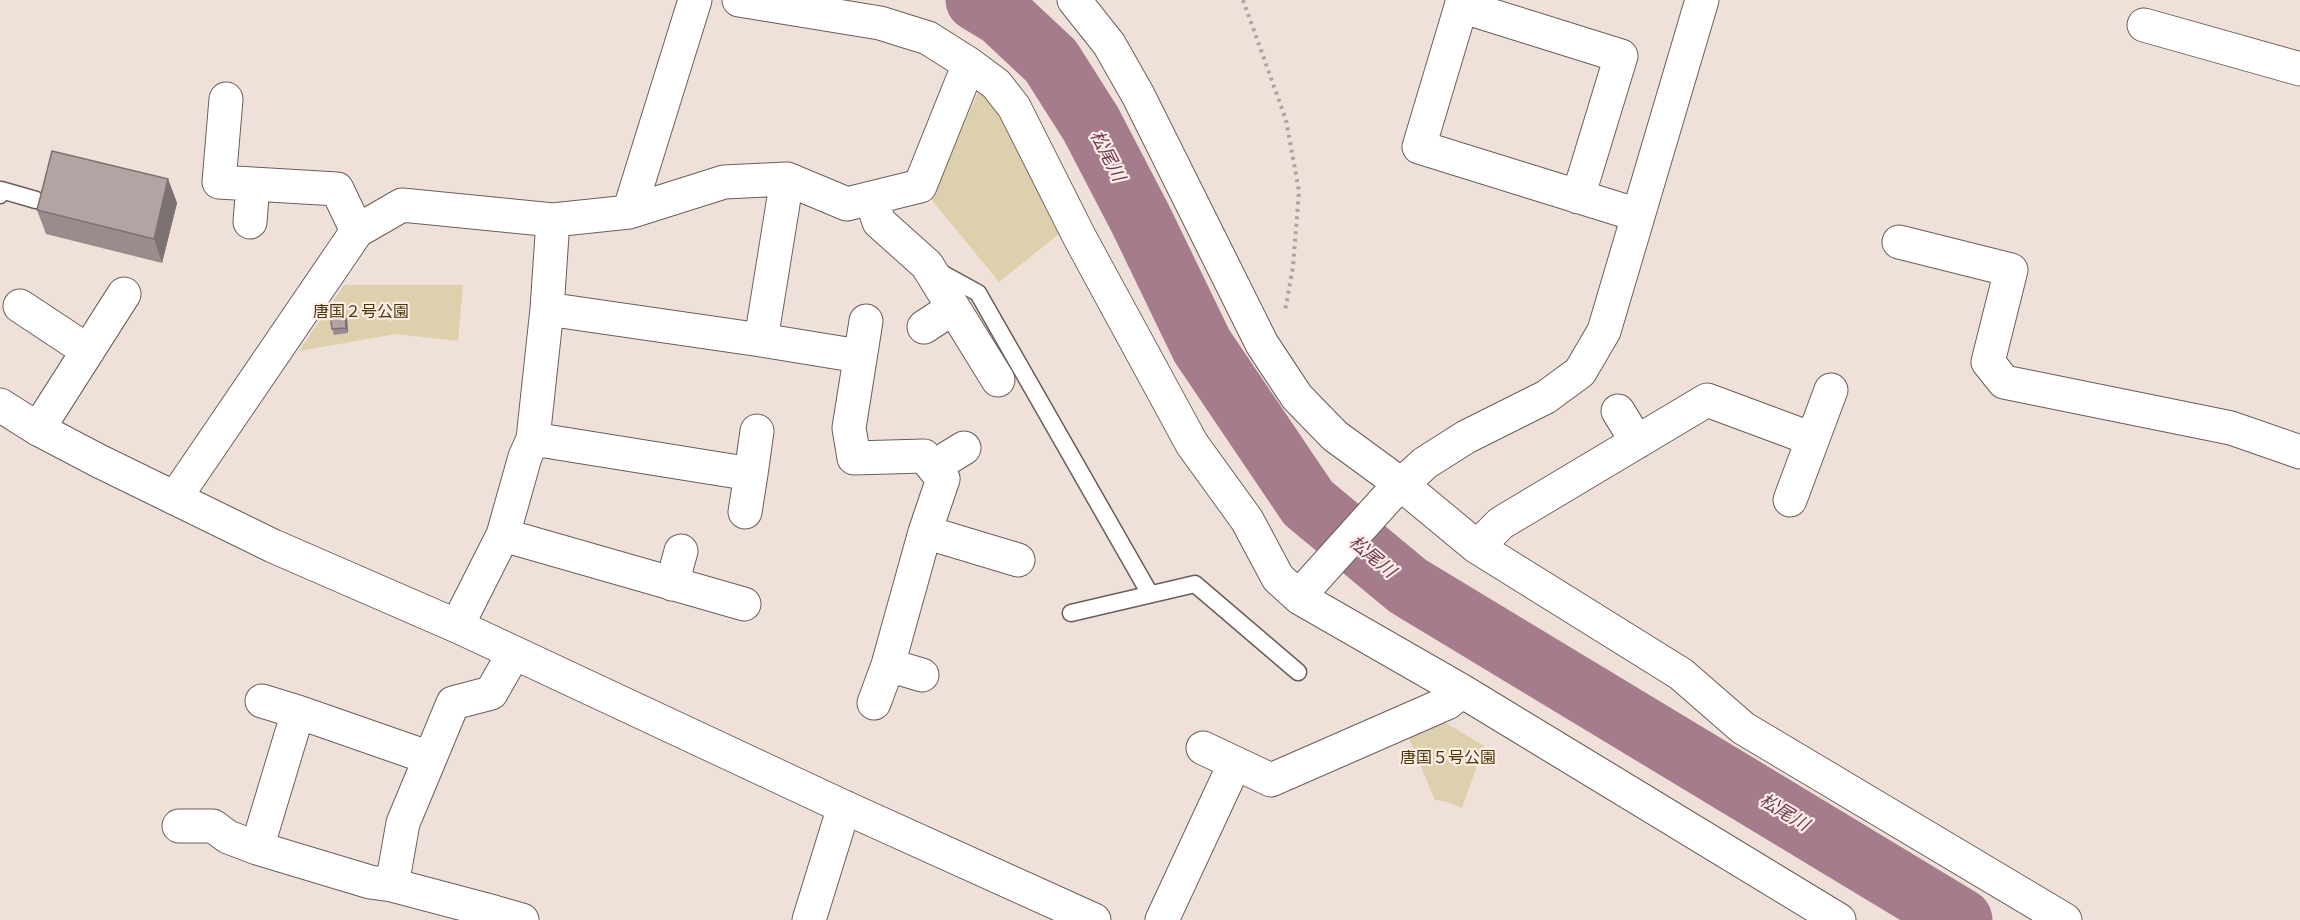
<!DOCTYPE html>
<meta charset="utf-8">
<style>
body{margin:0}
canvas{display:block;background:#f0e0da}
</style>
<canvas width="2300" height="920"></canvas>
<script>
const context = document.querySelector('canvas').getContext('2d');
context.lineJoin = 'round';
function fill(path, color) {
  context.fillStyle = color;
  context.fill(path, 'evenodd');
}
function trace(path, color, width, dash) {
  context.strokeStyle = color;
  context.lineWidth = width;
  context.lineCap = dash ? 'butt' : 'round';
  context.setLineDash(dash || []);
  context.stroke(path);
}
function label(font, color, halo, rows, align = 'center') {
  context.font = font + ' Rubik,"Noto Sans JP",sans-serif';
  context.lineWidth = 4.5;
  context.setLineDash([]);
  context.textBaseline = 'middle';
  context.strokeStyle = halo;
  context.fillStyle = color;
  for (const [text, x, y, turn = 0] of rows) {
    context.save();
    context.translate(x, y);
    context.rotate((+turn || 0) * Math.PI / 180);
    context.textAlign = isNaN(turn) ? turn : align;
    if (halo) context.strokeText(text, 0, 0);
    context.fillText(text, 0, 0);
    context.restore();
  }
}
fill(new Path2D(`
 M 978,92 L 995,103 L 1059,234 L 999,282 L 931,199 Z
 M 344,285 L 463,285 L 458,341 L 396,334 L 299,351 Z
 M 1441,720 L 1484,746 L 1462,808 L 1448,802 L 1435,800 L 1408,736 Z`), '#ddd0ad');
trace(new Path2D(`
 M 977,0 L 1002,15 L 1051,61 L 1091,124 L 1141,220 L 1202,346 L 1308,503 L 1408,586 L 1961,920`), '#a47c8c', 63);
const service = new Path2D(`
 M 0,195 L 1,190 L 36,200
 M 938,271 L 978,293 L 1150,594
 M 1071,613 L 1195,584 L 1298,672`);
const minor = new Path2D(`
 M 739,0 L 880,23 L 928,38 L 969,64
 M 1074,0 L 1109,44 L 1138,95 L 1262,344 L 1297,397 L 1335,436 L 1402,485 L 1477,547 L 1681,674 L 1743,728 L 2065,920
 M 1463,0 L 1419,147 L 1638,215
 M 1461,6 L 1621,56 L 1578,197
 M 2144,25 L 2300,69
 M 226,99 L 219,182 L 337,189 L 357,231
 M 871,198 L 879,222 L 927,265 L 998,380
 M 629,212 L 695,0
 M 250,222 L 253,184
 M 1899,242 L 2011,270 L 1988,362 L 2004,382 L 2231,428 L 2300,452
 M 20,306 L 88,351
 M 547,309 L 761,340 L 787,179
 M 866,321 L 849,428 L 854,458 L 924,456 L 943,479 L 925,532 L 888,665 L 874,703
 M 924,327 L 953,308
 M 761,340 L 859,356
 M 1618,411 L 1637,442
 M 38,429 L 124,294
 M 533,439 L 751,474 L 757,431
 M 933,467 L 964,448
 M 175,498 L 357,231 L 402,205 L 553,220 L 629,212 L 724,182 L 787,179 L 847,204 L 920,186 L 969,64 L 996,84 L 1014,107 L 1080,238 L 1192,444 L 1247,520 L 1278,578 L 1300,598 L 1462,691 L 1839,920
 M 1790,500 L 1831,390
 M 745,512 L 751,474
 M 925,532 L 1018,560
 M 503,535 L 744,604
 M 1477,547 L 1501,523 L 1707,400 L 1812,439
 M 672,584 L 681,551
 M 1300,598 L 1308,586 L 1389,496 L 1425,463 L 1466,437 L 1546,397 L 1580,372 L 1604,331 L 1702,0
 M 457,626 L 503,535 L 525,457 L 533,439 L 547,309 L 553,220
 M 888,665 L 922,675
 M 262,701 L 298,712
 M 1203,748 L 1271,780 L 1447,703 L 1462,691
 M 179,826 L 213,826 L 228,837 L 257,848 L 370,882 L 392,885 L 494,912 L 492,920
 M 257,848 L 298,712 L 430,758
 M 392,885 L 403,823 L 453,703 L 491,693 L 514,653
 M 494,912 L 522,920
 M 809,920 L 844,807
 M 1162,920 L 1235,763`);
const tertiary = new Path2D(`
 M 0,405 L 38,429 L 99,461 L 273,546 L 457,626 L 844,807 L 1094,920`);
trace(service, '#6b5e58', 19);
trace(minor, '#6b5e58', 35);
trace(tertiary, '#6b5e58', 35);
trace(new Path2D(`
 M 1243,0 L 1286,120 L 1299,191 L 1293,267 L 1285,311`), '#afa39e', 4, [3, 4.5]);
trace(service, '#fff', 16);
trace(minor, '#fff', 33);
trace(tertiary, '#fff', 33);
fill(new Path2D(`
 M 168,179 L 177,203 L 162,263 L 46,234 L 37,210 Z
 M 347,318 L 348,333 L 334,335 L 332,329 Z`), '#9a8c8c');
fill(new Path2D(`
 M 168,179 L 177,203 L 162,263 L 154,239 Z
 M 345,313 L 347,318 L 348,333 L 346,328 Z`), '#7d7272');
const building = new Path2D(`
 M 52,151 L 168,179 L 154,239 L 37,210 Z
 M 345,313 L 346,328 L 332,329 L 330,314 Z`);
fill(building, '#b3a3a3');
trace(building, '#7d7272', 1.5);
label('16px', '#483907', '#fdede7', [
 ["唐国２号公園",361,312],
 ["唐国５号公園",1448,758]
]);
label('italic 18px', '#6e3850', '#fdede7', [
 ["松尾川",1107,156,63],
 ["松尾川",1372,557,40],
 ["松尾川",1784,813,31]
]);
</script>
